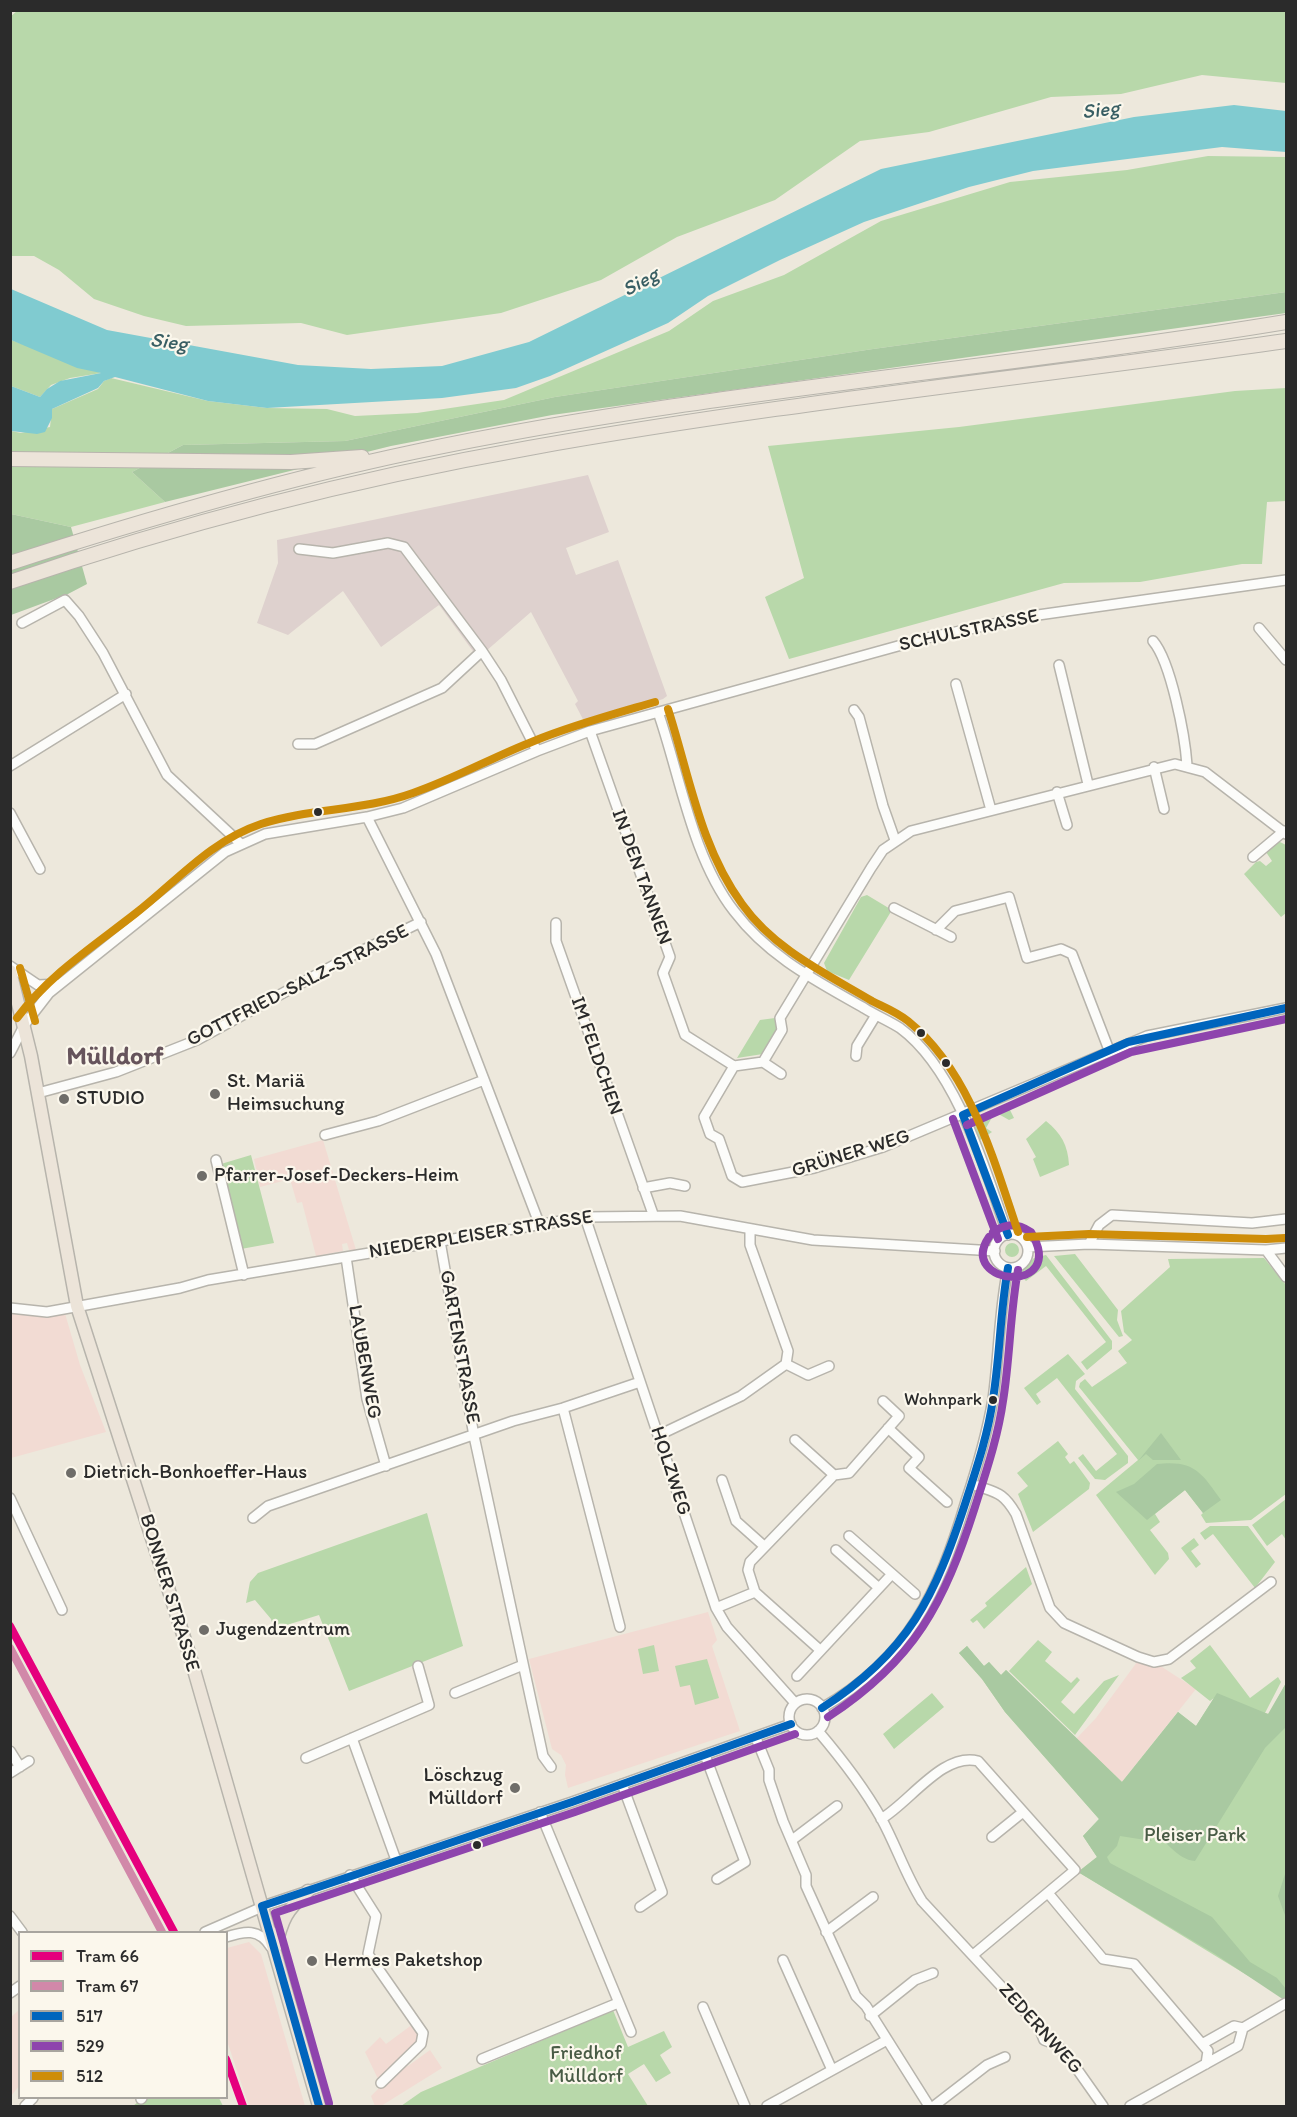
<!DOCTYPE html>
<meta charset="utf-8">
<style>
body{margin:0}
#map{position:relative;width:1297px;height:2117px;overflow:hidden;background:#ede8dc;font-family:Itim,sans-serif}
canvas{display:block}
.frame{position:absolute;inset:0;border:12px solid #2b2b2b;pointer-events:none}
.legend{position:absolute;left:18px;top:1931px;width:210px;height:168px;box-sizing:border-box;background:#fbf7ec;border:2px solid #a8a59f;margin:0;padding:8px 10px;list-style:none;font-size:18px;color:#2b2b2b}
.legend li{display:flex;align-items:center;gap:12px;height:30px}
.legend b{width:30px;border:2px solid #a8a59f}
</style>
<div id="map">
<canvas width="1297" height="2117"></canvas>
<div class="frame"></div>
<ul class="legend">
<li><b style="height:8px;background:#e5007d"></b>Tram 66</li>
<li><b style="height:8px;background:#d188a9"></b>Tram 67</li>
<li><b style="height:8px;background:#0065bd"></b>517</li>
<li><b style="height:8px;background:#8e44ad"></b>529</li>
<li><b style="height:8px;background:#ce8d09"></b>512</li>
</ul>
</div>
<script>
const context = document.querySelector('canvas').getContext('2d');
context.lineJoin = 'round';
function fill(path, color) {
  context.fillStyle = color;
  context.fill(path, 'evenodd');
}
function trace(path, color, width, dash) {
  context.strokeStyle = color;
  context.lineWidth = width;
  context.lineCap = dash ? 'butt' : 'round';
  context.setLineDash(dash || []);
  context.stroke(path);
}
function label(font, color, halo, rows, align = 'center') {
  context.font = font + ' Itim,sans-serif';
  context.lineWidth = 4.5;
  context.setLineDash([]);
  context.textBaseline = 'middle';
  context.strokeStyle = halo;
  context.fillStyle = color;
  for (const [text, x, y, turn = 0] of rows) {
    context.save();
    context.translate(x, y);
    context.rotate((+turn || 0) * Math.PI / 180);
    context.textAlign = isNaN(turn) ? turn : align;
    if (halo) context.strokeText(text, 0, 0);
    context.fillText(text, 0, 0);
    context.restore();
  }
}
fill(new Path2D(`
 M 323,1140 L 356,1250 L 349,1250 L 347,1243 L 342,1244 L 343,1251 L 316,1256 L 302,1202 L 297,1203 L 290,1179 L 260,1187 L 254,1159 Z
 M 64,1310 L 80,1365 L 106,1432 L 11,1458 L 11,1313 L 47,1317 Z
 M 708,1612 L 717,1640 L 712,1646 L 740,1731 L 568,1788 L 565,1775 L 566,1765 L 561,1755 L 552,1749 L 529,1659 Z
 M 1137,1662 L 1162,1667 L 1196,1689 L 1122,1782 L 1076,1739 L 1096,1718 Z
 M 249,1942 L 261,1954 L 305,2106 L 249,2106 L 227,2041 L 227,1948 Z
 M 19,2010 L 19,2086 L 11,2096 L 11,2017 Z
 M 413,2024 L 421,2035 L 419,2041 L 379,2081 L 365,2052 L 380,2037 L 386,2044 Z
 M 430,2050 L 442,2068 L 381,2106 L 375,2106 L 371,2096 L 405,2062 L 408,2066 Z`), '#f2dbd3');
fill(new Path2D(`
 M 588,475 L 609,532 L 566,548 L 576,575 L 618,560 L 667,696 L 663,699 L 586,725 L 575,704 L 578,701 L 531,612 L 478,658 L 439,605 L 381,647 L 343,591 L 288,635 L 257,623 L 278,563 L 277,540 Z`), '#ded1ce');
fill(new Path2D(`
 M 17,11 L 1286,11 L 1286,83 L 1202,75 L 1121,94 L 1051,97 L 929,132 L 860,141 L 775,200 L 677,237 L 601,280 L 501,313 L 347,335 L 301,323 L 186,326 L 144,316 L 94,299 L 59,270 L 34,256 L 11,256 L 10,17 Z
 M 1208,156 L 1286,157 L 1286,292 L 873,349 L 555,397 L 345,441 L 183,445 L 132,472 L 165,502 L 71,527 L 11,514 L 11,431 L 21,433 L 50,427 L 52,409 L 98,389 L 104,381 L 111,378 L 208,401 L 267,408 L 327,409 L 355,416 L 417,413 L 504,400 L 669,331 L 713,301 L 784,275 L 881,221 L 1010,182 L 1127,170 Z
 M 11,340 L 101,373 L 70,378 L 51,385 L 40,397 L 11,386 Z
 M 1286,388 L 1286,501 L 1267,502 L 1262,564 L 1242,564 L 1140,582 L 1064,583 L 789,659 L 765,597 L 804,578 L 768,446 L 959,427 L 1235,391 Z
 M 1278,841 L 1286,845 L 1286,913 L 1281,917 L 1244,874 L 1256,862 L 1260,861 L 1266,866 L 1272,861 L 1266,852 Z
 M 867,895 L 892,910 L 849,980 L 827,971 L 824,963 L 861,897 Z
 M 775,1018 L 777,1030 L 763,1054 L 737,1058 L 760,1020 Z
 M 1000,1106 L 1010,1110 L 1014,1118 L 1009,1120 L 995,1112 L 986,1128 L 992,1132 L 980,1140 L 975,1127 L 977,1117 Z
 M 1046,1121 C 1061,1133 1068,1145 1069,1165 L 1040,1177 L 1033,1159 L 1036,1157 L 1026,1139 Z
 M 251,1155 L 274,1243 L 241,1249 L 221,1164 Z
 M1005 1250a7 7 0 1 1 14 0a7 7 0 1 1-14 0Z
 M 1075,1254 L 1118,1310 L 1117,1320 L 1123,1336 L 1119,1337 L 1054,1256 Z
 M 1046,1255 L 1112,1341 L 1112,1349 L 1087,1370 L 1081,1362 L 1106,1342 L 1046,1266 L 1026,1281 L 1019,1274 L 1034,1258 Z
 M 1264,1258 L 1286,1285 L 1286,1494 L 1251,1520 L 1206,1523 L 1201,1515 L 1203,1513 L 1185,1490 L 1155,1514 L 1160,1522 L 1150,1530 L 1168,1553 L 1169,1559 L 1155,1575 L 1096,1495 L 1138,1460 L 1079,1387 L 1080,1383 L 1085,1379 L 1092,1387 L 1127,1363 L 1118,1351 L 1132,1340 L 1124,1332 L 1121,1311 L 1170,1267 L 1168,1259 Z
 M 1068,1354 L 1085,1374 L 1076,1381 L 1075,1389 L 1128,1456 L 1128,1463 L 1105,1480 L 1095,1479 L 1078,1458 L 1083,1454 L 1096,1471 L 1117,1454 L 1057,1378 L 1036,1394 L 1041,1402 L 1037,1405 L 1024,1388 Z
 M 1058,1441 L 1068,1454 L 1065,1457 L 1070,1464 L 1074,1461 L 1090,1483 L 1089,1489 L 1033,1532 L 1018,1494 L 1028,1486 L 1017,1473 Z
 M 1286,1499 L 1286,1540 L 1282,1534 L 1267,1546 L 1252,1525 Z
 M 427,1513 L 463,1646 L 349,1691 L 319,1615 L 274,1629 L 271,1619 L 255,1600 L 246,1603 L 250,1582 L 258,1573 Z
 M 1210,1526 L 1248,1526 L 1275,1562 L 1255,1588 L 1213,1534 L 1205,1540 L 1200,1533 Z
 M 1194,1538 L 1199,1545 L 1191,1551 L 1201,1564 L 1196,1568 L 1181,1548 Z
 M 1026,1567 L 1032,1584 L 984,1629 L 977,1620 L 973,1623 L 970,1620 L 987,1606 L 985,1603 Z
 M 1038,1640 L 1052,1652 L 1045,1661 L 1071,1683 L 1077,1677 L 1080,1680 L 1061,1702 L 1074,1714 L 1104,1681 L 1119,1675 L 1075,1735 L 1009,1671 Z
 M 654,1645 L 659,1671 L 643,1674 L 638,1649 Z
 M 1210,1645 L 1250,1698 L 1278,1677 L 1281,1682 L 1265,1713 L 1269,1714 L 1286,1683 L 1286,1999 L 1078,1872 L 1097,1857 L 1083,1836 L 1099,1819 L 1005,1712 L 982,1679 L 959,1653 L 967,1646 L 984,1666 L 989,1662 L 1001,1675 L 1006,1670 L 1122,1782 L 1178,1712 L 1196,1726 L 1214,1698 L 1210,1701 L 1181,1678 L 1196,1668 L 1190,1661 Z
 M 707,1659 L 719,1698 L 695,1705 L 690,1685 L 680,1687 L 675,1666 Z
 M 932,1693 L 944,1707 L 894,1749 L 883,1734 Z
 M 613,2010 L 628,2047 L 664,2031 L 672,2047 L 660,2055 L 671,2073 L 656,2082 L 644,2064 L 628,2074 L 648,2106 L 401,2106 L 421,2092 Z
 M 143,2098 L 219,2098 L 223,2106 L 133,2106 Z`), '#b8d8aa');
fill(new Path2D(`
 M 1286,292 L 1286,313 L 552,415 L 391,446 L 165,502 L 132,472 L 183,445 L 345,441 L 555,397 L 873,349 Z
 M 11,514 L 71,527 L 87,584 L 68,594 L 11,615 Z
 M 1161,1433 L 1181,1460 L 1153,1460 L 1146,1454 L 1138,1461 Z
 M 1157,1464 C 1194,1460 1201,1472 1221,1500 L 1203,1513 L 1185,1490 L 1147,1520 L 1116,1492 L 1134,1484 Z
 M 967,1646 L 984,1666 L 989,1662 L 1001,1675 L 1006,1670 L 1122,1782 L 1178,1712 L 1196,1726 L 1217,1693 L 1268,1714 L 1286,1683 L 1286,1727 L 1265,1748 L 1195,1861 C 1177,1860 1163,1837 1149,1828 L 1145,1833 L 1152,1841 L 1120,1836 L 1117,1846 L 1107,1857 L 1110,1863 L 1212,1917 L 1250,1962 L 1277,1978 L 1286,1989 L 1286,1999 L 1284,2000 L 1215,1954 L 1078,1872 L 1097,1857 L 1083,1836 L 1099,1819 L 1005,1712 L 982,1679 L 959,1653 Z
 M 1286,1871 L 1286,1918 L 1278,1896 Z`), '#a9c9a1');
fill(new Path2D(`
 M 1234,105 L 1286,111 L 1286,152 L 1222,147 L 1033,171 L 969,187 L 864,222 L 780,260 L 708,296 L 668,323 L 550,376 L 516,388 L 442,398 L 267,408 L 208,401 L 115,377 L 104,381 L 98,388 L 52,409 L 52,418 L 45,432 L 37,434 L 11,431 L 11,386 L 40,397 L 47,389 L 60,381 L 101,373 L 77,368 L 11,340 L 11,289 L 107,330 L 298,365 L 371,369 L 442,366 L 529,342 L 881,169 L 1134,117 Z`), '#80cbd0');
const minor = new Path2D(`
 M 299,549 L 333,553 L 388,543 L 404,547 L 482,651 L 501,680 L 537,751
 M 22,623 L 65,600 L 79,616 L 103,653 L 167,775 L 241,844
 M 1259,628 L 1286,660
 M 1153,641 C 1171,662 1185,736 1187,765
 M 1059,665 L 1088,784
 M 956,684 L 991,810
 M 854,710 L 859,717 L 883,806 L 895,840
 M 658,712 C 680,775 692,857 734,911 C 769,957 815,980 864,1008 C 875,1015 889,1021 900,1028 C 957,1070 985,1169 1008,1235
 M 590,731 L 670,957 L 663,973 L 685,1035 L 734,1066
 M 298,744 L 315,744 L 442,688 L 482,651
 M 10,766 L 126,694
 M 1154,767 L 1164,809
 M 1057,792 L 1067,825
 M 10,813 L 40,869
 M 367,817 L 436,954 L 539,1223
 M 1286,834 L 1205,772 L 1175,764 L 911,831 L 883,850 L 871,868 L 780,1018 L 782,1030 L 763,1062 L 734,1066 L 704,1117 L 710,1134 L 719,1139 L 732,1176 L 742,1182 L 814,1168 L 883,1147 L 1147,1036 L 1286,1008
 M 1253,857 L 1284,831
 M 894,908 L 951,937
 M 556,923 L 556,941 L 653,1214
 M 936,930 L 955,911 L 1009,897 L 1027,958 L 1061,949 L 1072,954 L 1109,1050
 M 10,966 L 38,985 L 59,984
 M 10,1053 L 25,1024 L 49,993 L 225,852 L 265,834 L 367,817 L 403,808 L 537,751 L 590,731 L 927,638 L 1031,616 L 1286,580
 M 856,1056 L 857,1046 L 876,1015
 M 763,1062 L 781,1074
 M 38,1093 L 116,1072 L 197,1040 L 349,957 L 421,922
 M 325,1135 L 378,1121 L 484,1080
 M 216,1160 L 244,1275
 M 643,1188 L 670,1183 L 685,1186
 M 585,1217 L 716,1608 L 727,1627 L 795,1703
 M 750,1229 L 750,1245 L 788,1351 L 786,1364
 M994 1251a17 17 0 1 1 34 0a17 17 0 1 1-34 0Z
 M 440,1241 L 474,1436 L 543,1756 L 551,1767
 M 1089,1244 L 1099,1225 L 1112,1215 L 1252,1223 L 1286,1219
 M 1028,1247 L 1089,1244 L 1266,1250 L 1286,1248
 M 1266,1250 L 1286,1277
 M 346,1257 L 367,1399 L 386,1466
 M 10,1308 L 47,1312 L 180,1288 L 208,1280 L 585,1217 L 680,1216 L 813,1240 L 995,1251
 M 563,1408 L 620,1627
 M 888,1428 L 919,1457 L 909,1468 L 947,1502
 M 659,1435 L 741,1396 L 786,1364 L 808,1375 L 829,1366
 M 795,1440 L 834,1475
 M 722,1480 L 736,1521 L 764,1546
 M 972,1484 C 995,1493 1002,1490 1016,1514 L 1050,1608 L 1064,1623 L 1138,1657 L 1154,1662 L 1169,1659 L 1271,1582
 M 10,1498 L 62,1610
 M 253,1518 L 268,1506 L 513,1421 L 563,1408 L 640,1382
 M 849,1536 L 915,1594
 M 836,1550 L 879,1588
 M 755,1592 L 820,1650
 M 716,1608 L 755,1592 L 748,1570 L 750,1562 L 834,1475 L 849,1473 L 899,1416 L 883,1401
 M 797,1676 L 892,1574
 M 455,1693 L 523,1665
 M789 1717a18 18 0 1 1 36 0a18 18 0 1 1-36 0Z
 M 822,1708 C 908,1659 939,1592 966,1501 C 977,1468 987,1434 993,1399 C 999,1356 999,1311 1008,1268
 M 818,1731 C 841,1758 863,1786 881,1818 C 896,1845 905,1874 922,1901 L 1039,2027 L 1044,2040 L 1057,2045 L 1072,2062 L 1103,2106
 M 352,1738 L 396,1860
 M 756,1738 L 769,1770 L 769,1780 L 783,1821 L 806,1875 L 806,1886 L 856,1996 L 866,2006 L 929,2106
 M 10,1751 L 20,1767
 M 705,1755 L 745,1862 L 717,1879
 M 306,1758 L 429,1705 L 418,1666
 M 10,1773 L 29,1761
 M 622,1784 L 662,1892 L 640,1907
 M 540,1812 L 631,2032
 M 881,1819 C 910,1802 943,1752 978,1761 L 1075,1870 L 973,1955
 M 992,1837 L 1023,1812
 M 792,1840 L 837,1806
 M 350,1875 L 376,1916 L 368,1954 L 423,2033 L 421,2044 L 381,2083
 M 1048,1893 L 1103,1959 L 1134,1964 L 1208,2051 L 1206,2064
 M 10,1916 L 22,1932
 M 205,1932 L 269,1904 L 572,1802 L 791,1724
 M 826,1932 L 873,1897
 M 226,1937 C 245,1931 259,1928 271,1947
 M 783,1960 L 832,2070
 M 10,1993 L 20,1986
 M 703,2007 L 745,2106
 M 870,2016 L 915,1980 L 933,1973
 M 1202,2044 L 1234,2026 L 1243,2028 L 1286,2003
 M 482,2059 L 618,2003
 M 141,2099 L 142,2098
 M 25,2106 L 33,2098
 M 767,2106 L 887,2040
 M 934,2106 L 987,2065 L 1005,2057
 M 1130,2106 L 1238,2046 L 1243,2028`);
const major = new Path2D(`
 M 10,971 L 31,1056 L 77,1306 L 190,1656 L 319,2106
 M 275,1948 C 282,1920 286,1910 308,1891`);
const highway = new Path2D(`
 M 10,459 L 291,462 L 362,457
 M 10,563 C 143,520 277,481 414,452 C 702,391 996,370 1286,322
 M 10,582 C 179,524 353,479 529,448 C 780,403 1034,377 1286,341`);
trace(minor, '#b7b4ac', 12);
trace(major, '#b7b4ac', 15);
trace(highway, '#b7b4ac', 16);
trace(minor, '#fcfcfa', 9);
trace(major, '#ece4d9', 12);
trace(highway, '#ece4d9', 14);
trace(new Path2D(`
 M 963,1115 L 1128,1042 L 1286,1008
 M 963,1115 L 1008,1235
 M 822,1708 C 909,1652 935,1597 966,1501 C 977,1467 988,1434 993,1399 C 1000,1356 1000,1312 1008,1268
 M 319,2106 L 262,1906 L 572,1802 L 791,1724`), '#0065bd', 8);
trace(new Path2D(`
 M 953,1119 L 998,1239
 M 967,1125 L 1131,1052 L 1286,1019
 M 989,1237 C 956,1286 1069,1296 1031,1232 C 1017,1223 1007,1223 993,1232
 M 828,1717 C 915,1660 944,1604 975,1507 C 986,1472 998,1437 1003,1401 C 1010,1358 1010,1313 1018,1270
 M 329,2103 L 275,1913 L 575,1812 L 795,1734`), '#8e44ad', 8);
trace(new Path2D(`
 M 668,709 C 689,774 700,847 742,904 C 774,949 825,973 872,1001 C 884,1007 897,1012 908,1021 C 970,1071 993,1158 1018,1232
 M 20,968 L 35,1021
 M 17,1018 C 50,974 94,946 136,913 C 177,881 210,841 261,824 C 311,808 363,811 413,793 C 454,779 493,757 534,741 C 573,725 614,714 655,702
 M 1027,1237 L 1089,1234 L 1266,1239 L 1285,1238`), '#ce8d09', 8);
trace(new Path2D(`
 M 10,1626 L 174,1932
 M 226,2059 L 243,2106`), '#e5007d', 8);
trace(new Path2D(`
 M 10,1648 L 162,1932`), '#d188a9', 8);
for (const [x, y, r, color] of [
 [318,812,5,"#2b2b2b"],
 [921,1033,5,"#2b2b2b"],
 [946,1063,5,"#2b2b2b"],
 [215,1094,6,"#6f6d69"],
 [64,1099,6,"#6f6d69"],
 [202,1176,6,"#6f6d69"],
 [993,1400,5,"#2b2b2b"],
 [71,1473,6,"#6f6d69"],
 [204,1630,6,"#6f6d69"],
 [515,1788,6,"#6f6d69"],
 [477,1845,5,"#2b2b2b"],
 [312,1961,6,"#6f6d69"]
]) {
  const dot = new Path2D();
  dot.arc(x, y, r, 0, 2 * Math.PI);
  context.fillStyle = color;
  context.fill(dot);
  trace(dot, '#fbf7ec', 2);
}
label('18px', '#2b2b2b', '#fbf7ec', [
 ["Wohnpark",982,1400]
], 'right');
label('20px', '#2b2b2b', '#fbf7ec', [
 ["SCHULSTRASSE",969,631,-12],
 ["IN DEN TANNEN",641,877,70],
 ["GOTTFRIED-SALZ-STRASSE",298,986,-27],
 ["IM FELDCHEN",596,1056,71],
 ["GRÜNER WEG",851,1154,-17],
 ["NIEDERPLEISER STRASSE",481,1235,-9],
 ["GARTENSTRASSE",459,1347,80],
 ["LAUBENWEG",364,1362,80],
 ["HOLZWEG",670,1471,72],
 ["BONNER STRASSE",169,1593,73],
 ["ZEDERNWEG",1040,2029,48]
]);
label('20px', '#2b2b2b', '#fbf7ec', [
 ["St. Mariä",227,1082],
 ["Heimsuchung",227,1105],
 ["STUDIO",76,1099],
 ["Pfarrer-Josef-Deckers-Heim",214,1176],
 ["Dietrich-Bonhoeffer-Haus",83,1473],
 ["Jugendzentrum",216,1630],
 ["Löschzug",503,1776,"right"],
 ["Mülldorf",503,1799,"right"],
 ["Hermes Paketshop",324,1961]
], 'left');
label('20px', '#485b45', '#fbf7ec', [
 ["Pleiser Park",1195,1836],
 ["Friedhof",586,2054],
 ["Mülldorf",586,2077]
]);
label('italic 21px', '#385e63', '#fbf7ec', [
 ["Sieg",1101,111,-7],
 ["Sieg",641,283,-29],
 ["Sieg",169,343,7]
]);
label('bold 26px', '#66545c', '#fbf7ec', [
 ["Mülldorf",115,1057]
]);
</script>
